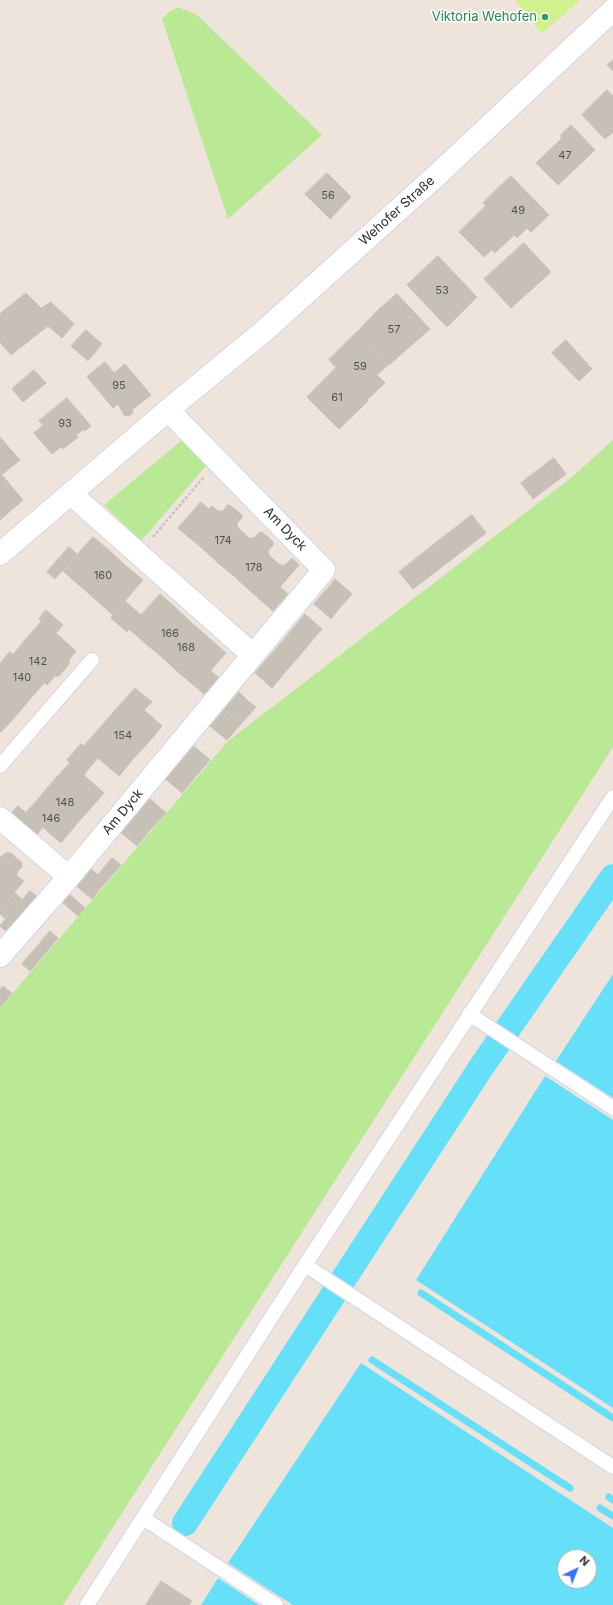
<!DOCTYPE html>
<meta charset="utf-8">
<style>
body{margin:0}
#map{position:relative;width:613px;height:1605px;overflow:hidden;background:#eee4dc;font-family:Inter,sans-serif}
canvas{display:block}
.north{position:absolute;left:557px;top:1549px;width:40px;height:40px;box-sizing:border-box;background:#fff;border:1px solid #aaa;border-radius:50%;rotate:43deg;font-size:11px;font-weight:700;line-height:16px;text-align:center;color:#2b2b2b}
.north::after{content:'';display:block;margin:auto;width:14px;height:18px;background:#3870ff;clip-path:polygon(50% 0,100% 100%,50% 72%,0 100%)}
</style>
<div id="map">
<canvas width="613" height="1605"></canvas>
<div class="north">N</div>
</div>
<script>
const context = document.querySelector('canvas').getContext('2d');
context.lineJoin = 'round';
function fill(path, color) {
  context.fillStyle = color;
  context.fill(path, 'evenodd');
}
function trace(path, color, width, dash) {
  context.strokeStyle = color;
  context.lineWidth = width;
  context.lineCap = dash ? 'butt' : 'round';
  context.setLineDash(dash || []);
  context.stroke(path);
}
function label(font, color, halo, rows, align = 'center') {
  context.font = font + ' Inter,sans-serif';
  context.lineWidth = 3;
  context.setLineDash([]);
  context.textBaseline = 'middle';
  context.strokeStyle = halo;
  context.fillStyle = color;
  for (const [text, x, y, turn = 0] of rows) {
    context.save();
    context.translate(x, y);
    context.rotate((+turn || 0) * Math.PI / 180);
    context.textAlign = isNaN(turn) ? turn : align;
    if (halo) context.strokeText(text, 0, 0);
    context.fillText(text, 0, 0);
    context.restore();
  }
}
fill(new Path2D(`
 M 178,7 L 197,15 L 322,135 L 228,219 L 162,19 L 169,12 Z
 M 188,435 L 211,460 L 141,541 L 104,505 Z
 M 613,440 L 613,747 L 63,1605 L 0,1605 L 0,1008 L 228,741 L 572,477 Z`), '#b9e994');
fill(new Path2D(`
 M 515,0 L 580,0 L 542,34 Z`), '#d1f18e');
fill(new Path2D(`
 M 613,974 L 613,1098 L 556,1061 Z
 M 545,1076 L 613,1120 L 613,1408 L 416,1280 Z
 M 361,1363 L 613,1528 L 613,1605 L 293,1605 L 228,1563 ZM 565,1557 L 589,1557 L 589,1581 L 565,1581 Z
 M 218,1578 L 259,1605 L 201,1605 Z`), '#66e0f9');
trace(new Path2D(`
 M 421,1293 L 613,1418
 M 372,1360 L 570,1488
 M 609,1497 L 613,1500
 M 600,1508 L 613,1516`), '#66e0f9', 7);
trace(new Path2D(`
 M 185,1523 L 482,1066 L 613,877`), '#66e0f9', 26);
const building = new Path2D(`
 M 613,60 L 613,71 L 607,65 Z
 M 607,90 L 613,96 L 613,132 L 605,139 L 582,115 Z
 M 571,125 L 595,150 L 558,185 L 536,163 L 562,138 L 560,136 Z
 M 327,173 L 351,197 L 330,219 L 305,194 Z
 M 511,176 L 549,215 L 531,232 L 527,228 L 517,238 L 483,203 Z
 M 486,206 L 514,235 L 495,253 L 492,250 L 484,257 L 459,232 Z
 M 524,243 L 551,272 L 511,308 L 484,279 Z
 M 438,256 L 477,297 L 447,327 L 407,285 Z
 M 26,293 L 41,308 L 51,302 L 74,324 L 62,338 L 48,326 L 11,355 L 0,342 L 0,314 Z
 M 397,294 L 430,329 L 389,365 L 357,332 L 378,310 Z
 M 86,330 L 102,344 L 88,361 L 71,346 Z
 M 357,332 L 388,365 L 377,375 L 385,383 L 367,400 L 329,360 Z
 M 566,340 L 592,369 L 579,381 L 552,353 Z
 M 105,362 L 114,373 L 125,364 L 151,395 L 132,410 L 133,413 L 129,416 L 124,415 L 118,404 L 113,408 L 87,377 Z
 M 336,368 L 368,401 L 339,429 L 307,397 Z
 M 34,370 L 46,383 L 23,402 L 12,389 Z
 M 67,398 L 91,426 L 85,431 L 84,429 L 76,435 L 78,437 L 63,449 L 39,421 Z
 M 43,426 L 61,447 L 52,454 L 34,433 Z
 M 0,437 L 5,443 L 0,447 Z
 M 5,443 L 20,460 L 0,476 L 0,447 Z
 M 554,458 L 566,474 L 533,499 L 521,483 Z
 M 2,475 L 23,500 L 0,520 L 0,476 Z
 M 201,502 L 209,509 L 186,535 L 178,528 Z
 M 228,505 L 231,506 L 236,510 L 203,549 L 186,535 L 212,506 L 218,511 L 223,511 Z
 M 236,510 L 242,515 L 242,518 L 237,523 L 238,528 L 244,533 L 218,563 L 203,549 Z
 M 472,515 L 486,533 L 451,560 L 437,542 Z
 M 262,532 L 268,537 L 234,576 L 218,563 L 244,533 L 249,538 L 254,538 L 259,533 Z
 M 93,537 L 110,551 L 80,586 L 63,571 Z
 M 268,537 L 273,542 L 273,545 L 268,551 L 269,555 L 274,560 L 249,590 L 234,576 Z
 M 437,542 L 451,560 L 413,589 L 399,572 Z
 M 69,547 L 77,554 L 55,579 L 47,572 Z
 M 110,551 L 126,566 L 96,600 L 80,586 Z
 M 293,559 L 299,565 L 265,604 L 249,590 L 274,560 L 280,565 L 285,565 L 290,560 Z
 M 126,566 L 143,580 L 113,615 L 96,600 Z
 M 335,579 L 352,594 L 345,602 L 329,587 Z
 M 280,587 L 288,594 L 273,611 L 265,604 Z
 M 329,587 L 345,602 L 338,610 L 321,596 Z
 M 160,594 L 177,609 L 146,644 L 129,629 Z
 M 321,596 L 338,610 L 331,619 L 314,604 Z
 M 125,601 L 133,608 L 119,625 L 111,618 Z
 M 133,608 L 141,615 L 127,632 L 119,625 Z
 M 177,609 L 193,624 L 163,658 L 146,644 Z
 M 46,610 L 63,625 L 56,633 L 39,619 Z
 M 305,614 L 322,629 L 315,637 L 298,623 Z
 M 42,621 L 76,651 L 69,660 L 69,664 L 64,670 L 27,638 Z
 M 298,623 L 315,637 L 308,645 L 291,631 Z
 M 193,624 L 209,638 L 179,673 L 163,658 Z
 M 291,631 L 308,645 L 301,654 L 284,640 Z
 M 27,638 L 64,670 L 59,676 L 55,676 L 47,685 L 13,655 Z
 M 209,638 L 226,653 L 196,687 L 179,673 Z
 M 284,640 L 301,654 L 294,662 L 277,648 Z
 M 277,648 L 294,662 L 286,671 L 270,656 Z
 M 10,652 L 45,682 L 30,699 L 0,673 L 0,664 Z
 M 270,656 L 278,664 L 263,680 L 255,673 Z
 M 278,664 L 286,671 L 272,688 L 263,680 Z
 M 211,671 L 219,678 L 204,694 L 196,687 Z
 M 0,673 L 30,699 L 16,716 L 0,702 Z
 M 135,688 L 152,702 L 144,710 L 128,696 Z
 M 239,692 L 247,700 L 233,716 L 224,710 Z
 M 128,696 L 162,726 L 148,743 L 113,713 Z
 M 247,700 L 256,707 L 241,724 L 233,716 Z
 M 0,702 L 16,716 L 1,732 L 0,731 Z
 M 224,710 L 241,724 L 227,740 L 210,726 Z
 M 113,713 L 148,743 L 133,759 L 99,729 Z
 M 99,729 L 133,759 L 119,776 L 84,746 Z
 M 81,744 L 98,758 L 91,766 L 74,752 Z
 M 194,746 L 202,753 L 188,769 L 180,762 Z
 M 74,752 L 91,766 L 84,775 L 67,760 Z
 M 202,753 L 210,760 L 196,776 L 188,769 Z
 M 179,762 L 188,769 L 174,786 L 165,779 Z
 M 70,763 L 104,793 L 90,809 L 55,779 Z
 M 188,769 L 196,776 L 182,793 L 174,786 Z
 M 55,779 L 90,809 L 75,826 L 41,796 Z
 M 41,796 L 75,826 L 61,843 L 26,813 Z
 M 149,798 L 157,805 L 143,822 L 135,815 Z
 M 157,805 L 166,813 L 151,829 L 143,822 Z
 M 18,806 L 43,827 L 36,836 L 11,814 Z
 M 135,815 L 143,822 L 129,839 L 120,832 Z
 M 143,822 L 151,829 L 137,846 L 129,839 Z
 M 6,853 L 11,853 L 16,858 L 0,876 L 0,858 Z
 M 16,858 L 21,862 L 22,867 L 17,872 L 17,876 L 24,881 L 0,909 L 0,876 Z
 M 112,858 L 121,865 L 106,882 L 98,875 Z
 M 90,868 L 106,882 L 99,890 L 82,876 Z
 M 82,876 L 99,890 L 92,899 L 75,885 Z
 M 30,891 L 39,898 L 22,917 L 14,910 Z
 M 15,893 L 23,900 L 6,919 L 0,914 L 0,910 Z
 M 68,893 L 85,908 L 78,916 L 61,901 Z
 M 14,910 L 22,917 L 8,933 L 0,926 Z
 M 50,931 L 58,938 L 44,955 L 36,948 Z
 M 36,948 L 44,955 L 30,971 L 22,964 Z
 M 3,986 L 12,993 L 0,1007 L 0,990 Z
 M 161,1581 L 192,1601 L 189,1605 L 146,1605 Z`);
fill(building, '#c6c0b7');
trace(building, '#cac0b5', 1);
const lane = new Path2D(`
 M 0,766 L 92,660
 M 469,1014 L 613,1108
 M 305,1265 L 613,1467
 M 143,1518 L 276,1605
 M 87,1605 L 305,1265 L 613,797`);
const street = new Path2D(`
 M 168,410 L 324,570 L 253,655
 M 0,818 L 69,877
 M 0,956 L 69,877 L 253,655 L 71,494`);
const secondary = new Path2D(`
 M 0,554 L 174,405 L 264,331 L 437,175 L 613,10`);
trace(lane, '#d1d7e5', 16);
trace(street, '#d1d7e5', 24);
trace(secondary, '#d1d7e5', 24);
trace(new Path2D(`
 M 153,537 L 203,478`), '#c4c4c4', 2.5, [3, 2]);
trace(lane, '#fff', 14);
trace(street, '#fff', 22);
trace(secondary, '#fff', 22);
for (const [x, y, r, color] of [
 [545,17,4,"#2e9e5b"]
]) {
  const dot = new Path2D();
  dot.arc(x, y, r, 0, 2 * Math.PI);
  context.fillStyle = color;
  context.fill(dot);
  trace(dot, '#fff', 1.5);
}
label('11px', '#52504e', null, [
 ["47",565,156],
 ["56",328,196],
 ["49",518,211],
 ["53",442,291],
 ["57",394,330],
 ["59",360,367],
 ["95",119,386],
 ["61",337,398],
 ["93",65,424],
 ["174",223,541],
 ["178",254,568],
 ["160",103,576],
 ["166",170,634],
 ["168",186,648],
 ["142",38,662],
 ["140",22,678],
 ["154",123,736],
 ["148",65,803],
 ["146",51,819]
]);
label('13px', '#27864d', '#fff', [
 ["Viktoria Wehofen",537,17]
], 'right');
label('13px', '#2b2b2b', '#fff', [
 ["Wehofer Straße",397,211,-42],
 ["Am Dyck",285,529,46],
 ["Am Dyck",123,812,-50]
]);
</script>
